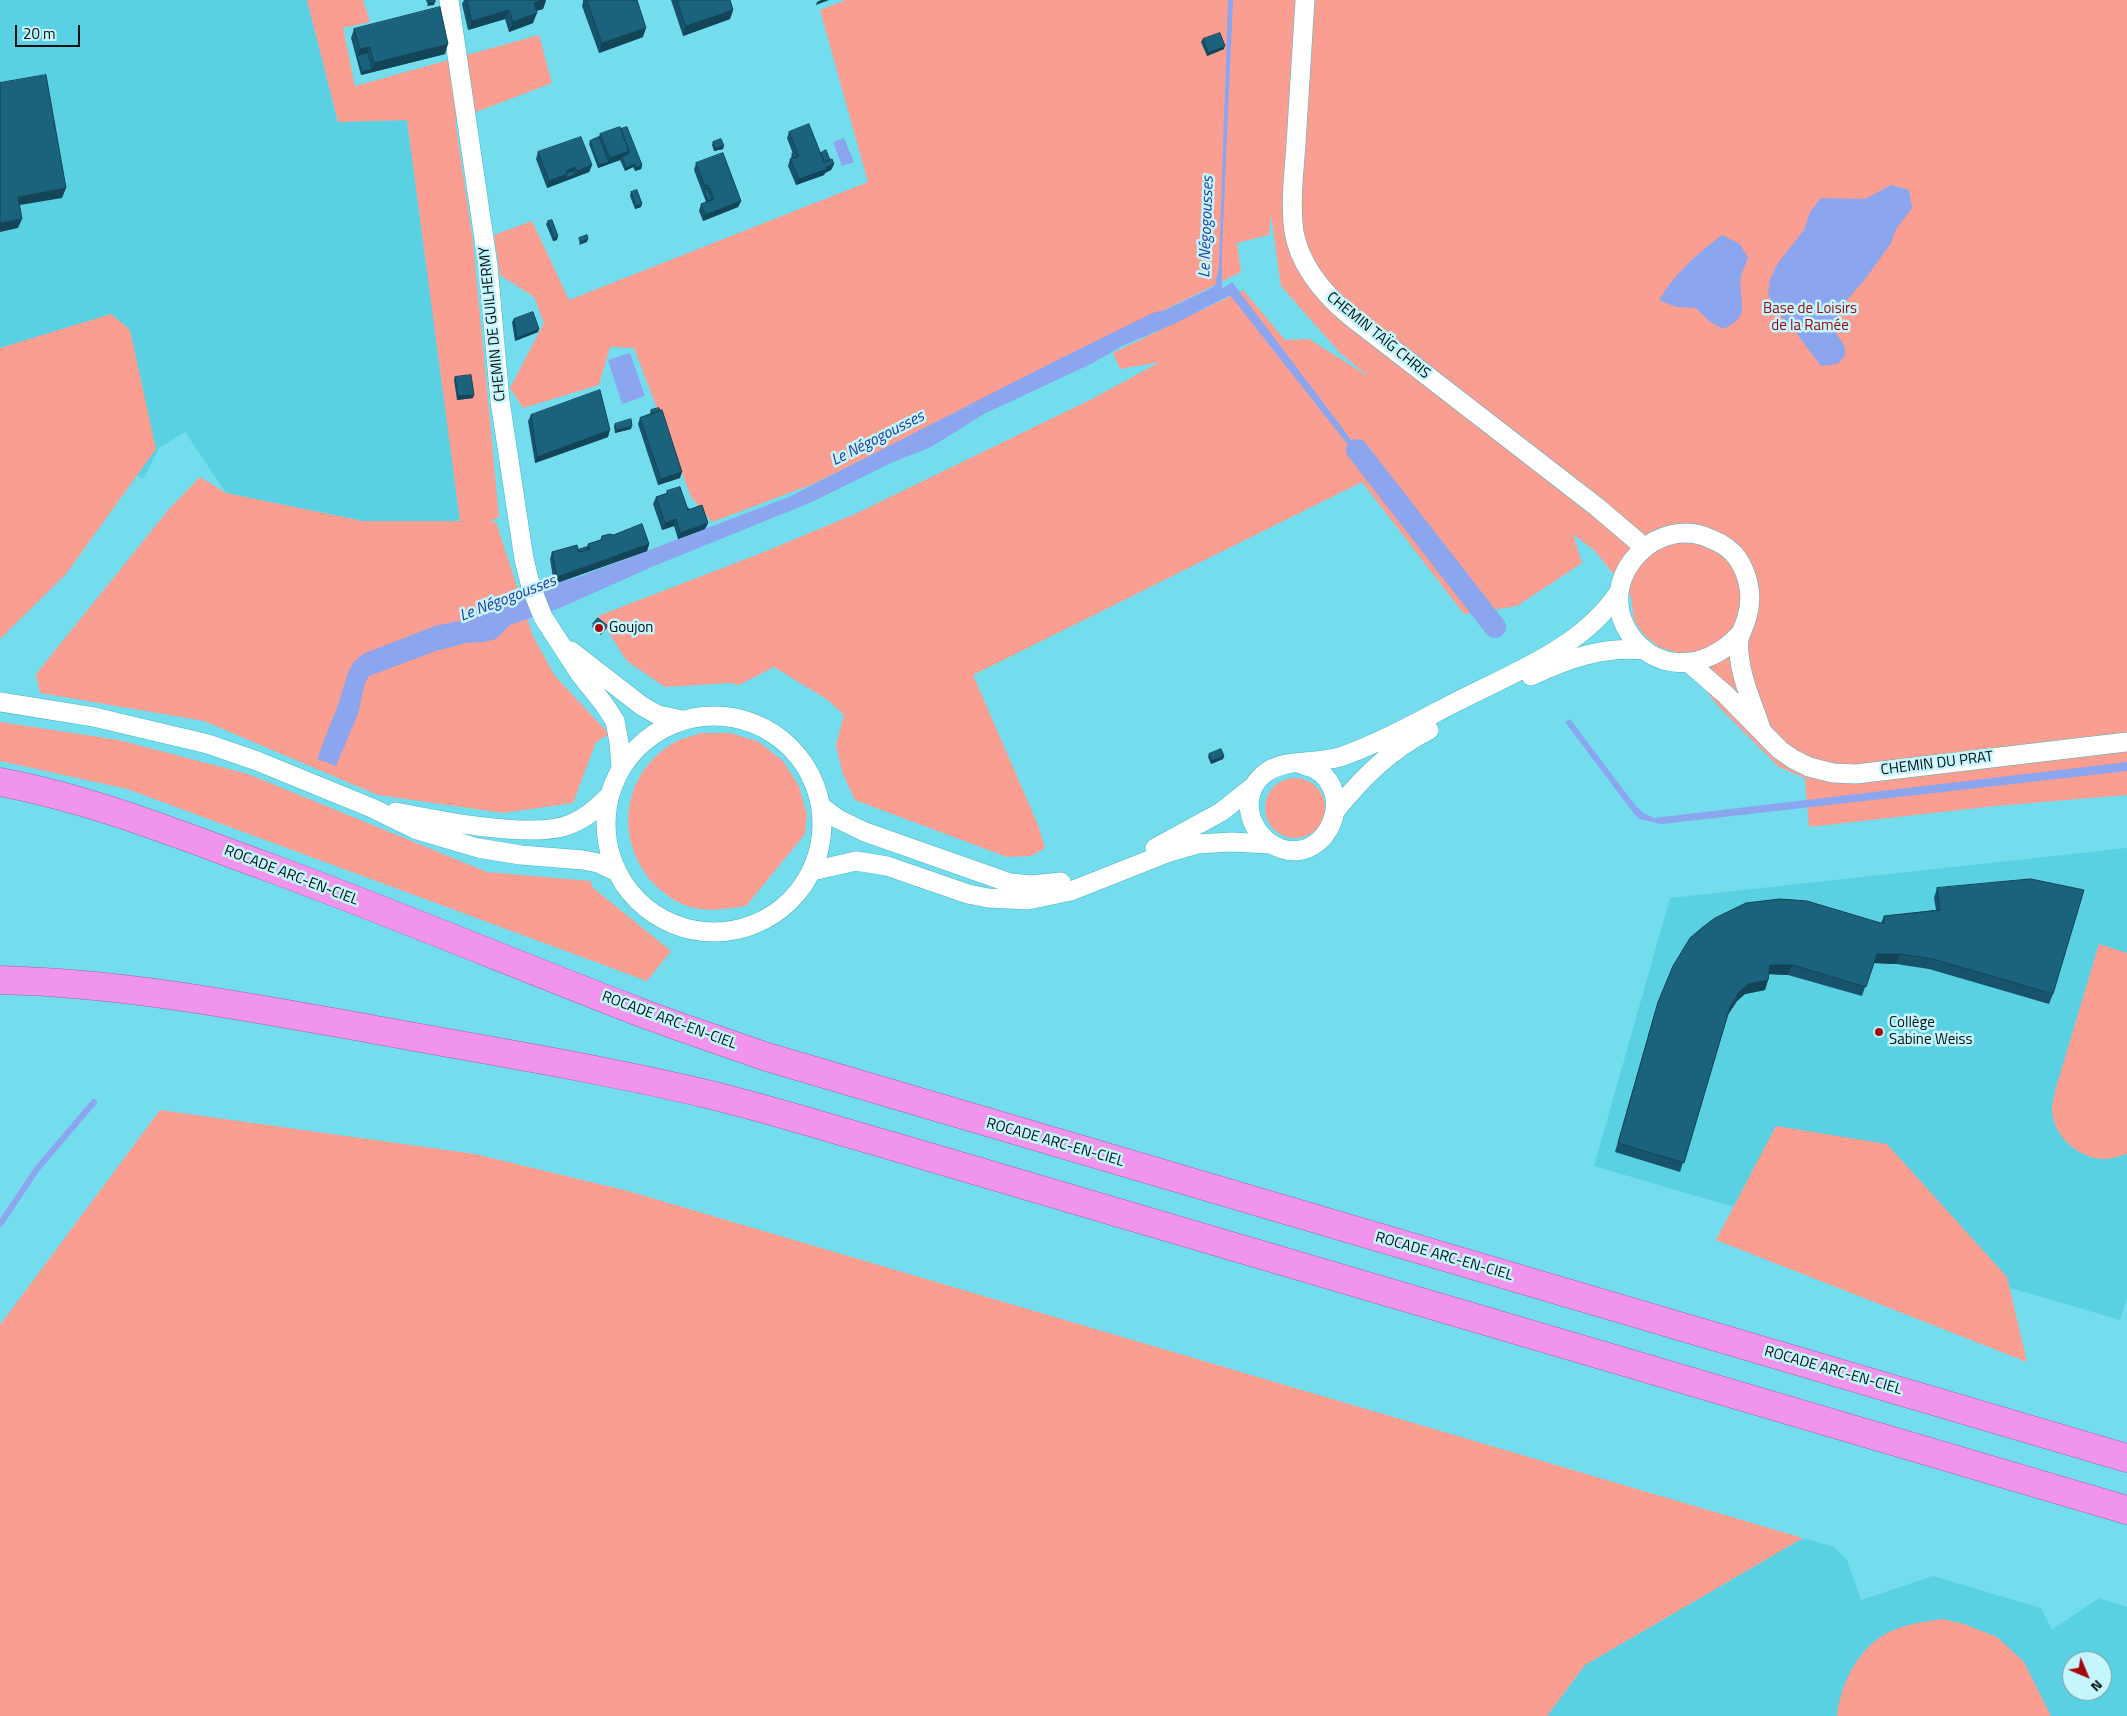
<!DOCTYPE html>
<meta charset="utf-8">
<style>
body{margin:0}
#map{position:relative;width:2127px;height:1716px;overflow:hidden;background:#74dded;font-family:"Titillium Web",sans-serif}
canvas{display:block}
.north{position:absolute;left:2062px;top:1651px;width:50px;height:50px;box-sizing:border-box;background:#c5f5fd;border:1px solid #76999f;border-radius:50%;rotate:135deg;font-size:14px;font-weight:700;line-height:20px;text-align:center;color:#001013}
.north::after{content:'';display:block;margin:auto;width:18px;height:22px;background:#a2090a;clip-path:polygon(50% 0,100% 100%,50% 72%,0 100%)}
.scale{position:absolute;left:15px;top:25px;width:65px;height:22px;box-sizing:border-box;border:2px solid #001013;border-top:0;padding-left:6px;font-size:15px;line-height:18px;white-space:nowrap;color:#001013;-webkit-text-stroke:4px #c5f5fd;paint-order:stroke}
</style>
<div id="map">
<canvas width="2127" height="1716"></canvas>
<div class="north">N</div>
<div class="scale">20 m</div>
</div>
<script>
const context = document.querySelector('canvas').getContext('2d');
context.lineJoin = 'round';
function fill(path, color) {
  context.fillStyle = color;
  context.fill(path, 'evenodd');
}
function trace(path, color, width, dash) {
  context.strokeStyle = color;
  context.lineWidth = width;
  context.lineCap = dash ? 'butt' : 'round';
  context.setLineDash(dash || []);
  context.stroke(path);
}
function label(font, color, halo, rows, align = 'center') {
  context.font = font + ' "Titillium Web",sans-serif';
  context.lineWidth = 5;
  context.setLineDash([]);
  context.textBaseline = 'middle';
  context.strokeStyle = halo;
  context.fillStyle = color;
  for (const [text, x, y, turn = 0] of rows) {
    context.save();
    context.translate(x, y);
    context.rotate((+turn || 0) * Math.PI / 180);
    context.textAlign = isNaN(turn) ? turn : align;
    if (halo) context.strokeText(text, 0, 0);
    context.fillText(text, 0, 0);
    context.restore();
  }
}
fill(new Path2D(`
 M 0,0 L 307,0 L 338,122 L 407,120 L 461,522 L 363,521 L 226,493 L 185,432 L 159,448 L 144,478 L 123,472 L 0,381 Z
 M 2127,848 L 2127,1298 L 2120,1320 L 1594,1166 L 1670,898 Z
 M 1803,1538 L 1834,1547 L 1847,1560 L 1861,1600 L 1933,1576 L 2041,1608 L 2052,1630 L 2099,1598 L 2127,1607 L 2127,1716 L 1547,1716 L 1585,1665 ZM 2072,1661 L 2102,1661 L 2102,1691 L 2072,1691 Z`), '#59d1e2');
fill(new Path2D(`
 M 307,0 L 363,0 L 370,22 L 343,28 L 355,86 L 539,35 L 552,83 L 455,120 L 473,242 L 499,517 L 490,522 L 496,522 L 533,636 L 555,676 L 609,734 L 596,742 L 573,803 L 503,813 L 378,795 L 204,721 L 40,693 L 36,674 L 169,509 L 200,477 L 226,493 L 363,521 L 460,521 L 407,120 L 338,122 Z
 M 846,0 L 2127,0 L 2127,795 L 1995,806 L 1809,827 L 1805,778 L 1779,767 L 1718,706 L 1675,652 L 1659,647 L 1644,635 L 1634,620 L 1631,596 L 1595,551 L 1573,534 L 1582,563 L 1517,606 L 1464,614 L 1362,482 L 973,675 L 1038,825 L 1045,848 L 1031,856 L 1007,857 L 855,800 L 843,774 L 836,745 L 844,715 L 828,700 L 774,667 L 739,685 L 730,683 L 665,687 L 627,661 L 598,616 L 764,552 L 855,514 L 1092,399 L 1160,362 L 1120,369 L 1113,353 L 1243,290 L 1285,340 L 1309,339 L 1371,378 L 1340,353 L 1281,286 L 1271,215 L 1269,235 L 1237,243 L 1241,272 L 813,484 L 712,522 L 691,497 L 634,348 L 610,347 L 599,385 L 523,408 L 510,388 L 544,323 L 534,297 L 500,275 L 494,235 L 532,221 L 569,300 L 868,182 L 820,10 Z
 M 111,314 L 130,330 L 156,449 L 66,574 L 0,639 L 0,348 Z
 M 0,722 L 119,740 L 248,774 L 487,872 L 591,881 L 592,887 L 671,951 L 647,981 L 127,789 L 0,761 Z
 M 701,733 L 731,733 L 759,742 L 783,761 L 799,786 L 807,815 L 805,834 L 746,906 C 727,909 709,912 690,907 C 677,903 664,894 655,885 C 614,842 621,775 672,744 C 680,739 692,736 701,733 Z
 M1265 808a30 30 0 1 1 60 0a30 30 0 1 1-60 0Z
 M 2099,944 L 2127,953 L 2127,1154 C 2120,1156 2112,1159 2104,1159 C 2079,1159 2053,1136 2052,1110 C 2052,1104 2054,1097 2055,1091 Z
 M 160,1110 L 475,1154 L 628,1191 L 1803,1538 L 1585,1665 L 1547,1716 L 0,1716 L 0,1325 Z
 M 1776,1126 L 1887,1144 L 2007,1277 L 2027,1362 L 1716,1240 Z
 M 1942,1619 L 1964,1624 L 1997,1637 L 2024,1662 L 2051,1716 L 1837,1716 C 1840,1686 1856,1653 1882,1636 C 1899,1625 1922,1622 1942,1619 Z`), '#f99e91');
fill(new Path2D(`
 M 1228,0 L 1233,0 L 1222,250 L 1222,289 L 1232,282 L 1467,593 L 1498,626 L 1492,628 L 1230,295 L 1176,323 L 1122,346 L 1093,363 L 984,414 L 931,447 L 891,463 L 812,502 L 654,566 L 560,608 L 510,625 L 496,639 L 484,642 L 466,643 L 436,651 L 369,676 L 365,683 L 358,714 L 336,766 L 317,759 L 339,702 L 348,673 L 353,663 L 363,654 L 435,626 L 463,620 L 467,615 L 495,602 L 581,576 L 789,497 L 1057,360 L 1155,312 L 1166,310 L 1215,286 L 1219,266 Z
 M 844,138 L 854,162 L 842,166 L 833,142 Z
 M 1891,185 L 1909,190 L 1912,208 L 1896,229 L 1891,243 L 1866,278 L 1847,300 L 1832,327 L 1845,347 L 1845,356 L 1837,364 L 1821,366 L 1794,330 L 1778,313 L 1768,295 L 1770,279 L 1778,263 L 1804,230 L 1810,212 L 1821,198 L 1865,199 Z
 M 1722,235 L 1740,244 L 1748,258 C 1746,265 1741,271 1741,278 C 1738,302 1753,316 1723,329 L 1709,321 L 1696,308 L 1676,307 L 1659,300 C 1674,274 1698,253 1722,235 Z
 M 630,353 L 645,396 L 622,404 L 608,360 Z
 M 1570,719 L 1635,805 L 1643,813 L 1654,818 L 2127,762 L 2127,771 L 1662,824 L 1639,819 L 1635,815 L 1565,722 Z`), '#8ba5ee');
trace(new Path2D(`
 M 0,1224 L 37,1169 L 94,1102`), '#8ba5ee', 6);
trace(new Path2D(`
 M 1357,450 L 1495,627`), '#8ba5ee', 22);
const street = new Path2D(`
 M 449,0 L 488,266 L 500,401 L 524,559 L 531,587 L 543,617 L 580,674 L 604,704 L 615,721 L 619,742 L 621,767
 M 1305,0 C 1302,48 1299,96 1296,144 C 1294,173 1290,203 1294,232 C 1300,266 1324,294 1350,316 L 1597,507 L 1644,547
 M 1738,636 C 1704,673 1649,673 1625,626 C 1599,573 1659,514 1711,539 C 1721,543 1732,550 1738,559 C 1749,576 1753,598 1747,617 C 1743,633 1737,633 1739,653 C 1741,679 1753,704 1761,729
 M 571,651 L 642,706 L 658,715 L 682,720
 M 1689,663 L 1725,694 L 1780,750 L 1793,759 L 1809,767 L 1833,773 L 1856,774 L 2127,742
 M 1531,676 C 1567,659 1604,646 1644,650
 M 0,702 L 94,717 L 208,744 L 257,761 L 372,808 L 417,830 L 478,848 L 521,855 L 583,860 L 598,863 L 615,871
 M606 824a108 108 0 1 1 216 0a108 108 0 1 1-216 0Z
 M 1301,764 C 1305,766 1310,767 1315,769 C 1357,793 1328,863 1282,849 C 1251,839 1236,797 1264,774 C 1285,757 1318,765 1343,756 C 1382,742 1419,721 1456,702 C 1513,673 1583,647 1619,592
 M 822,807 L 838,819 L 865,832 L 1010,883 L 1032,885 L 1061,882
 M 1336,810 C 1363,777 1391,749 1429,730
 M 396,812 C 436,820 535,840 571,824 C 586,818 597,808 608,797
 M 1155,848 L 1221,812 L 1254,786
 M 812,871 L 856,861 L 887,866 L 968,894 L 988,898 L 1028,900 L 1071,891 L 1167,853 L 1198,844 L 1231,842 L 1270,844`);
const highway = new Path2D(`
 M 0,782 C 91,799 178,834 265,866 C 391,912 514,964 639,1012 C 681,1028 725,1042 767,1057 L 2127,1458
 M 0,980 C 125,983 248,1007 371,1029 C 484,1050 599,1068 711,1095 C 772,1110 832,1129 892,1146 L 2127,1510`);
trace(street, '#47b4c3', 20);
trace(highway, '#9d66a1', 29);
trace(street, '#fff', 19);
trace(highway, '#f194ed', 28);
fill(new Path2D(`
 M 464,0 L 546,0 L 543,9 L 536,11 L 533,23 L 509,32 L 505,19 L 468,30 L 462,4 Z
 M 583,0 L 637,0 L 643,37 L 599,53 L 582,6 L 583,2 Z
 M 671,0 L 730,0 L 733,10 L 730,19 L 683,36 Z
 M 354,29 L 445,54 L 361,75 L 351,38 Z
 M 1203,39 L 1224,49 L 1207,56 L 1201,42 Z
 M 621,129 L 642,165 L 641,169 L 635,171 L 633,167 L 625,171 L 620,160 L 598,168 L 589,144 L 590,141 L 599,137 L 600,134 Z
 M 789,132 L 821,153 L 830,160 L 834,164 L 831,170 L 825,173 L 824,175 L 796,185 L 788,166 L 790,159 L 791,159 L 791,158 L 792,154 L 793,154 L 787,138 Z
 M 713,142 L 723,149 L 714,151 L 712,145 Z
 M 538,152 L 592,165 L 589,172 L 547,188 L 536,159 Z
 M 696,163 L 741,201 L 738,207 L 703,221 L 699,211 L 701,204 L 706,202 L 694,170 Z
 M 631,192 L 641,207 L 635,209 L 630,196 Z
 M 548,221 L 557,240 L 553,241 L 546,224 Z
 M 514,319 L 538,332 L 515,341 L 512,322 Z
 M 455,377 L 473,398 L 457,400 L 454,380 Z
 M 651,410 L 680,478 L 658,485 L 638,424 L 640,418 L 650,414 Z
 M 531,415 L 608,437 L 535,463 L 528,421 Z
 M 615,424 L 631,429 L 615,433 L 614,427 Z
 M 667,491 L 708,523 L 705,529 L 678,539 L 674,526 L 662,530 L 653,504 L 656,497 L 666,494 Z
 M 613,535 L 649,544 L 647,551 L 554,584 L 550,559 L 552,552 L 578,550 L 587,547 L 588,544 Z
 M 593,624 L 606,629 L 601,635 L 592,627 Z
 M 1209,754 L 1224,756 L 1223,759 L 1211,764 L 1208,757 Z
 M 1937,888 L 2053,994 L 2049,1004 L 1929,969 L 1896,964 L 1873,963 L 1862,996 L 1788,975 L 1769,974 L 1768,980 L 1765,990 L 1745,994 L 1737,1001 L 1728,1015 L 1680,1172 L 1615,1152 L 1655,1012 L 1673,966 L 1881,923 L 1884,916 L 1936,910 L 1934,898 Z`), '#17546c');
fill(new Path2D(`
 M 544,0 L 546,0 L 543,9 L 531,12 L 534,3 Z
 M 821,0 L 829,0 L 816,5 L 817,2 Z
 M 435,2 L 434,5 L 427,6 L 428,3 Z
 M 509,10 L 505,19 L 468,30 L 472,21 Z
 M 733,10 L 730,19 L 683,36 L 686,26 Z
 M 537,13 L 533,23 L 509,32 L 513,22 Z
 M 646,28 L 643,37 L 599,53 L 602,43 Z
 M 448,44 L 445,54 L 361,75 L 362,72 L 372,69 L 374,63 Z
 M 1225,46 L 1224,49 L 1207,56 L 1208,53 Z
 M 370,47 L 366,56 L 358,56 L 360,49 Z
 M 724,146 L 723,149 L 714,151 L 715,148 Z
 M 629,151 L 626,157 L 622,157 L 620,160 L 598,168 L 599,165 L 609,162 L 610,158 Z
 M 635,164 L 633,167 L 625,171 L 626,168 Z
 M 834,164 L 831,170 L 825,173 L 824,175 L 796,185 L 799,179 Z
 M 592,165 L 589,172 L 547,188 L 549,181 L 566,171 L 575,167 L 573,174 L 576,174 L 577,171 Z
 M 642,165 L 641,169 L 635,171 L 636,168 Z
 M 66,188 L 62,198 L 14,206 L 18,197 Z
 M 741,201 L 738,207 L 703,221 L 705,215 Z
 M 642,204 L 641,207 L 635,209 L 636,206 Z
 M 22,219 L 18,228 L 0,232 L 0,223 Z
 M 558,236 L 557,240 L 553,241 L 554,238 Z
 M 588,239 L 587,242 L 579,245 L 580,242 Z
 M 539,329 L 538,332 L 515,341 L 517,338 Z
 M 474,395 L 473,398 L 457,400 L 458,396 Z
 M 632,426 L 631,429 L 615,433 L 616,430 Z
 M 610,430 L 608,437 L 535,463 L 537,457 Z
 M 682,472 L 680,478 L 658,485 L 661,479 Z
 M 676,519 L 674,526 L 662,530 L 665,523 Z
 M 708,523 L 705,529 L 678,539 L 680,533 Z
 M 649,544 L 647,551 L 554,584 L 557,577 Z
 M 1224,756 L 1223,759 L 1211,764 L 1212,761 Z
 M 1877,954 L 1900,954 L 1896,964 L 1873,963 Z
 M 1770,965 L 1792,965 L 1788,975 L 1766,974 Z
 M 1768,980 L 1765,990 L 1745,994 L 1737,1001 L 1726,1017 L 1730,1007 L 1740,991 L 1749,984 Z`), '#134558');
const building = new Path2D(`
 M 427,0 L 435,0 L 435,2 L 428,3 Z
 M 467,0 L 544,0 L 534,3 L 537,13 L 513,22 L 509,10 L 472,21 Z
 M 587,0 L 637,0 L 646,28 L 602,43 Z
 M 677,0 L 730,0 L 733,10 L 686,26 Z
 M 440,7 L 448,44 L 374,63 L 370,47 L 360,49 L 354,29 Z
 M 1220,33 L 1225,46 L 1208,53 L 1203,39 Z
 M 368,53 L 372,69 L 362,72 L 357,56 Z
 M 46,75 L 66,188 L 18,197 L 22,219 L 0,223 L 0,83 Z
 M 809,124 L 824,162 L 832,159 L 834,164 L 826,167 L 827,169 L 799,179 L 790,159 L 799,156 L 789,132 Z
 M 620,127 L 629,151 L 610,158 L 600,134 Z
 M 627,127 L 642,165 L 636,168 L 635,164 L 626,168 L 622,157 L 628,154 L 629,151 L 621,129 Z
 M 581,137 L 592,165 L 577,171 L 575,167 L 566,171 L 567,174 L 549,181 L 538,152 Z
 M 599,137 L 609,162 L 599,165 L 590,141 Z
 M 721,139 L 724,146 L 715,148 L 713,142 Z
 M 826,150 L 830,160 L 824,162 L 821,153 Z
 M 723,153 L 741,201 L 705,215 L 701,204 L 714,199 L 708,185 L 705,186 L 696,163 Z
 M 795,153 L 797,157 L 794,158 L 792,154 Z
 M 574,171 L 576,174 L 566,178 L 567,173 Z
 M 707,188 L 712,200 L 708,201 L 704,190 Z
 M 637,190 L 642,204 L 636,206 L 631,192 Z
 M 552,220 L 558,236 L 554,238 L 548,221 Z
 M 587,235 L 588,239 L 580,242 L 579,238 Z
 M 533,312 L 539,329 L 517,338 L 514,319 Z
 M 471,375 L 474,395 L 458,396 L 455,377 Z
 M 600,390 L 610,430 L 537,457 L 531,415 Z
 M 659,408 L 660,411 L 652,414 L 651,410 Z
 M 662,410 L 682,472 L 661,479 L 640,418 Z
 M 631,419 L 632,426 L 616,430 L 615,424 Z
 M 680,487 L 688,510 L 702,505 L 708,523 L 680,533 L 676,519 L 665,523 L 656,497 L 668,493 L 667,491 Z
 M 642,524 L 649,544 L 557,577 L 552,552 L 577,545 L 579,552 L 590,549 L 588,544 L 601,540 L 602,536 L 610,534 L 613,535 Z
 M 587,547 L 588,549 L 579,552 L 578,550 Z
 M 598,618 L 608,626 L 603,631 L 593,624 Z
 M 1221,749 L 1224,756 L 1212,761 L 1209,754 Z
 M 2031,879 L 2084,890 L 2053,994 L 1933,959 L 1900,954 L 1877,954 L 1866,987 L 1792,965 L 1770,965 L 1768,980 L 1749,984 L 1740,991 L 1730,1007 L 1684,1163 L 1618,1143 L 1658,1002 L 1673,966 L 1690,938 L 1703,927 L 1715,918 L 1746,903 L 1780,899 L 1807,901 L 1884,924 L 1884,916 L 1940,910 L 1937,888 Z`);
fill(building, '#1b627d');
trace(building, '#134558', 1);
for (const [x, y, r, color] of [
 [599,628,5,"#a2090a"],
 [1879,1032,5,"#a2090a"]
]) {
  const dot = new Path2D();
  dot.arc(x, y, r, 0, 2 * Math.PI);
  context.fillStyle = color;
  context.fill(dot);
  trace(dot, '#c5f5fd', 2);
}
label('15px', '#960a0a', '#c5f5fd', [
 ["Base de Loisirs",1810,309],
 ["de la Ramée",1810,326]
]);
label('15px', '#001013', '#c5f5fd', [
 ["CHEMIN DE GUILHERMY",493,324,-96],
 ["CHEMIN TAÏG CHRIS",1378,336,39],
 ["CHEMIN DU PRAT",1937,764,-7],
 ["ROCADE ARC-EN-CIEL",291,876,21],
 ["ROCADE ARC-EN-CIEL",669,1021,20],
 ["ROCADE ARC-EN-CIEL",1055,1143,16],
 ["ROCADE ARC-EN-CIEL",1444,1257,16],
 ["ROCADE ARC-EN-CIEL",1833,1371,16]
]);
label('15px', '#001013', '#c5f5fd', [
 ["Goujon",609,628],
 ["Collège",1889,1023],
 ["Sabine Weiss",1889,1040]
], 'left');
label('italic 16px', '#2439a1', '#c5f5fd', [
 ["Le Négogousses",1207,227,-88],
 ["Le Négogousses",878,439,-27],
 ["Le Négogousses",508,599,-21]
]);
</script>
